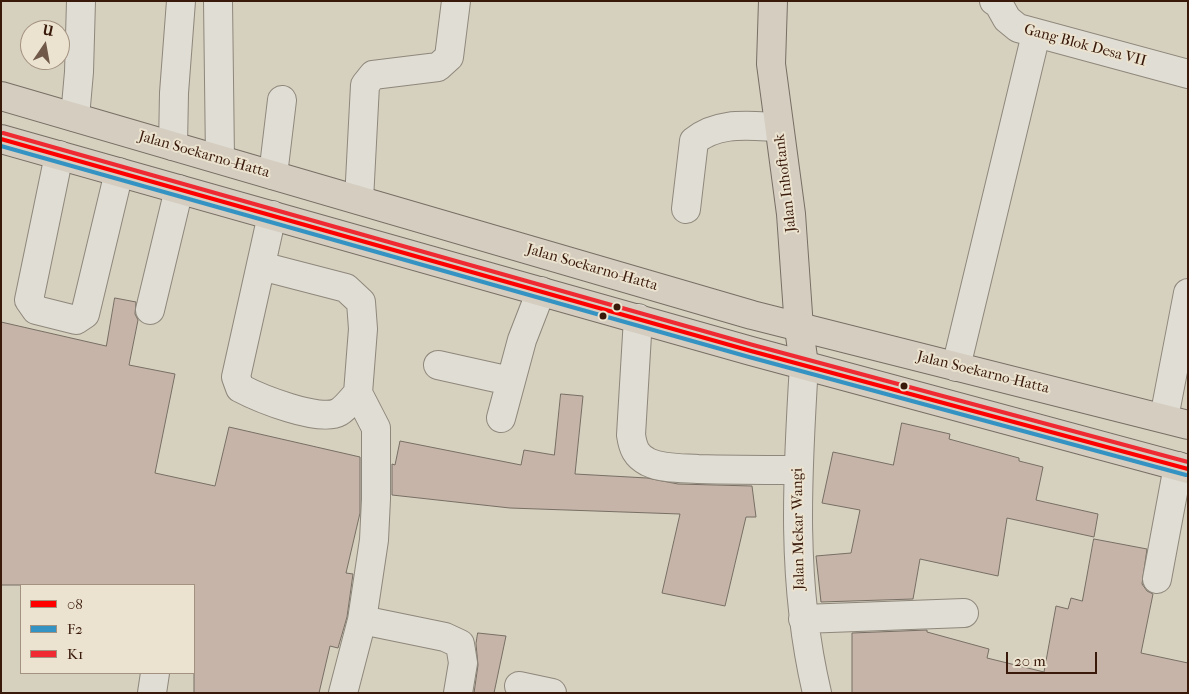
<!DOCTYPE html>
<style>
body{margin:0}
#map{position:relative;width:1189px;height:694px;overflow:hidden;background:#d6d0bf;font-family:"IM FELL French Canon",serif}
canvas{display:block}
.frame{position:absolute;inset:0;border:2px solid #39190a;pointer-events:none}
.legend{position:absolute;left:20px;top:584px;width:175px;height:90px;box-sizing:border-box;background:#ebe3cf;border:1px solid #a49280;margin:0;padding:6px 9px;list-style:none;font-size:15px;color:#39190a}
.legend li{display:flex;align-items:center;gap:10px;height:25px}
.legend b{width:25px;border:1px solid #a49280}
.north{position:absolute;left:20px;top:20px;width:50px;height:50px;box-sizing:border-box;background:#ebe3cf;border:1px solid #a49280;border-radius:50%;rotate:12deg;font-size:14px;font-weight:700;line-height:20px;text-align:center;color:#39190a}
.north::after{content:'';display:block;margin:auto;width:18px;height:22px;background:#705949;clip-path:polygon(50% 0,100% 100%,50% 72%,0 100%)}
.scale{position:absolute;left:1006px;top:652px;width:91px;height:22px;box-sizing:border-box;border:2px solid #39190a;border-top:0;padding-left:6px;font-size:15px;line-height:18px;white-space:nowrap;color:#39190a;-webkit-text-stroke:4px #ebe3cf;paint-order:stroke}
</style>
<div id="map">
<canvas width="1189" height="694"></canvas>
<div class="frame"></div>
<ul class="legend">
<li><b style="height:6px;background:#f00"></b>08</li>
<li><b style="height:6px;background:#3493c2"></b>F2</li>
<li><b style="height:6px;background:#ef2a33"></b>K1</li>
</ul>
<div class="north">U</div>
<div class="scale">20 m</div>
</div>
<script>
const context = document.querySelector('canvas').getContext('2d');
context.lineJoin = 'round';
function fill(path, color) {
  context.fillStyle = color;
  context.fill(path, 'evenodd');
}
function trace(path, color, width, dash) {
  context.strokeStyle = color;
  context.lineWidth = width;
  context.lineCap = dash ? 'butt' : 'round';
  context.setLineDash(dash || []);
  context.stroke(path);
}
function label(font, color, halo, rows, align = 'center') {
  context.font = font + ' "IM FELL French Canon",serif';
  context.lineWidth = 4;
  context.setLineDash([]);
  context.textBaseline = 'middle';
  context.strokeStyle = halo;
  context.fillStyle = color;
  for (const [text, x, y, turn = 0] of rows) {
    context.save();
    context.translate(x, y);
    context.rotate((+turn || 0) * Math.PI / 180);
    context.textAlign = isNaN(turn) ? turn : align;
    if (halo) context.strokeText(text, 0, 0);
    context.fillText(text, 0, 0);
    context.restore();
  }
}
const building = new Path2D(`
 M 115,298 L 136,302 L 135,314 L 138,320 L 129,365 L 175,374 L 155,473 L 215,486 L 229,427 L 360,457 L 360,513 L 346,573 L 353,574 L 347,617 L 338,648 L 330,646 L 319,693 L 194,693 L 194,585 L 1,585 L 1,322 L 106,346 Z
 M 561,394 L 583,396 L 575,474 L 647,478 L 678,484 L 752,486 L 756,517 L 746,517 L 725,606 L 662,593 L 680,514 L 510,508 L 392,495 L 392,464 L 395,465 L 400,441 L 521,465 L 524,450 L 554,455 Z
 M 902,423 L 950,434 L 949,439 L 1019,458 L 1019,461 L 1043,467 L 1036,500 L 1098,514 L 1094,537 L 1007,518 L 998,576 L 920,559 L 913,599 L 821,602 L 816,556 L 851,553 L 860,510 L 822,503 L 833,452 L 893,465 Z
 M 1094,539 L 1147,549 L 1142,584 L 1147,591 L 1153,594 L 1141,653 L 1188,663 L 1188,693 L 852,693 L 852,633 L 927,630 L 927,632 L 989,649 L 987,658 L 1044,672 L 1056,606 L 1068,609 L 1071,598 L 1082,601 Z
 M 478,633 L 506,636 L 494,693 L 474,693 L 478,665 L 476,644 Z`);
fill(building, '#c6b4a8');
trace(building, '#776f64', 1);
const minor = new Path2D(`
 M 218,1 L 220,159
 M 994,1 L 998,3 L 1007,19 L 1018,28 L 1188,74
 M 75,117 L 79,72 L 81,1
 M 173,146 L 174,93 L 181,1
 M 59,155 L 29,300 L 36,310 L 76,320 L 85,314 L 119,172
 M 273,175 L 282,100
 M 359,200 L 365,85 L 373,75 L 438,67 L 449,57 L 456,1
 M 686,209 L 694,141 C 718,121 749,126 779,127
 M 272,215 L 236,377 L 240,388 C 259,398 320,423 339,412 C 346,408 353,398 358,393
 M 261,266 L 346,288 L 361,302 L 363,329 L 358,393 L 376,428 L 376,499 L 374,540 L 362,620 L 343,693
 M 150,310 L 179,189
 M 638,318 L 631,435 C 633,448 636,456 648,462 C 663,469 682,468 698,469 C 731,470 764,470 798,470
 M 438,365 L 510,381
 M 804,365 C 797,477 791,583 817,693
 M 956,367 L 1036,34
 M 501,418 L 522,340 L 541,291
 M 1164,418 L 1188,293
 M 1157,579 L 1178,466
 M 803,619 L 964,613
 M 362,620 L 445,637 L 460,644 L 463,663 L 458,693
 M 519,686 L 552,693
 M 152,693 L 155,673`);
const major = new Path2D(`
 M 773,1 L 771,64 L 791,214 L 799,328 L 804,365`);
const highway = new Path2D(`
 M 1,96 L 752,315 L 1188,425
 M 1,139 L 751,351 L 1188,469`);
trace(minor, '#8e877b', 30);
trace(major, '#776f64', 30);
trace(highway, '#776f64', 30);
trace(minor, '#e0ddd4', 28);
trace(major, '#d4cdc0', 28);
trace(highway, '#d4cdc0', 28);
trace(new Path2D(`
 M 1,139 L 751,351 L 1188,469`), '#f00', 4);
trace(new Path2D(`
 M 1,146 L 749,357 L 1186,475`), '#3493c2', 4);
trace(new Path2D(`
 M 3,133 L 753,345 L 1188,462`), '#ef2a33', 4);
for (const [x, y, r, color] of [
 [617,307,4.5,"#39190a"],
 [603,316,4.5,"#39190a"],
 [904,386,4.5,"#39190a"]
]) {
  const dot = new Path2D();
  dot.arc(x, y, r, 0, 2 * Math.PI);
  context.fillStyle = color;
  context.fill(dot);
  trace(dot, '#ebe3cf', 2);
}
label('15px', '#39190a', '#ebe3cf', [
 ["Gang Blok Desa VII",1085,46,15],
 ["Jalan Soekarno-Hatta",204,155,16],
 ["Jalan Inhoftank",786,183,-97],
 ["Jalan Soekarno-Hatta",592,268,16],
 ["Jalan Soekarno-Hatta",983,373,14],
 ["Jalan Mekar Wangi",799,529,-91]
]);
</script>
